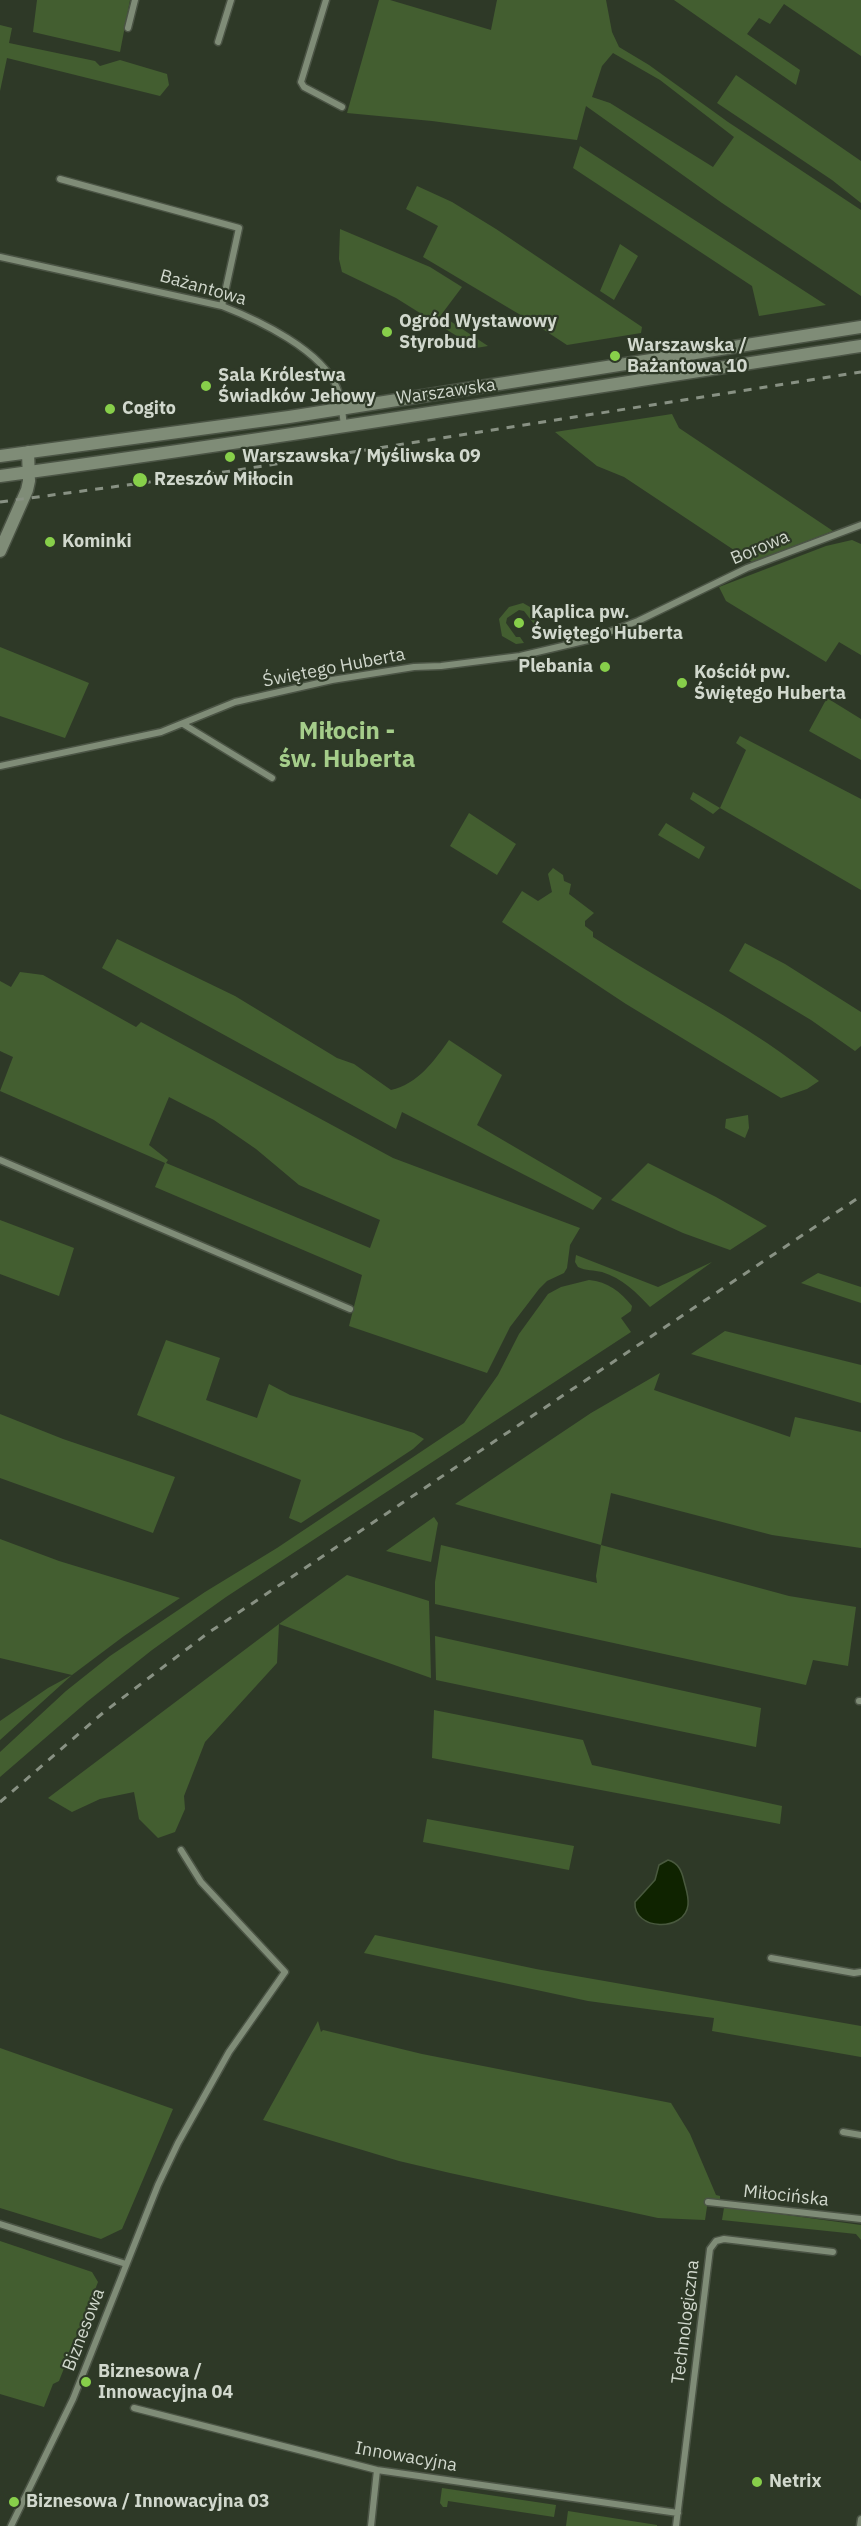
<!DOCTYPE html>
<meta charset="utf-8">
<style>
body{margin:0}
canvas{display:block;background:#2e3927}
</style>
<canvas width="861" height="2526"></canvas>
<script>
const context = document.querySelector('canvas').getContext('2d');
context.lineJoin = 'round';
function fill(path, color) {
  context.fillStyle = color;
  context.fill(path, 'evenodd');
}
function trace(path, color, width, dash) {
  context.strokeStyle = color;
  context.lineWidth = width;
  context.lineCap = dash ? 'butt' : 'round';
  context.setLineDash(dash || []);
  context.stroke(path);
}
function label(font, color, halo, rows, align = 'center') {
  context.font = font + ' "IBM Plex Sans",sans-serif';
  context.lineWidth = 4.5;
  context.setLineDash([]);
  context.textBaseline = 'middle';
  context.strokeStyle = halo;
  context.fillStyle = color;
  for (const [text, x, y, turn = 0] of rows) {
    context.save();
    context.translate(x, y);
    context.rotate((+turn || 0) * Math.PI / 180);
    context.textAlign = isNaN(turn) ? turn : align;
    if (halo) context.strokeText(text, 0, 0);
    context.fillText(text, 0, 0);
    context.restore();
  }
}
fill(new Path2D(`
 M 37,0 L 130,0 L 120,52 L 33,32 Z
 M 379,0 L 390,0 L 491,30 L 497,0 L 606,0 L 612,32 L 619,47 L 649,65 L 728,122 L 861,210 L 861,296 L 722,203 L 586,106 L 577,140 L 432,121 L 347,113 ZM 613,53 L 660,80 L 734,137 L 713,167 L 610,103 L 592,97 L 602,66 Z
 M 674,0 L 861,0 L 861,56 L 784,4 L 770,24 L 759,18 L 747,34 L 800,70 L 796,85 Z
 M 0,25 L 12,28 L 9,43 L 95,61 L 100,66 L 120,60 L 167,74 L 169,85 L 160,96 L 7,58 L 0,91 Z
 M 736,75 L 861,161 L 861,203 L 832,180 L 717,103 Z
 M 580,146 L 826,305 L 759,316 L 752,286 L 573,168 Z
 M 417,186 L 452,202 L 496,229 L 642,327 L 641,333 L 567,345 L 529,320 L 423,257 L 438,226 L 406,209 Z
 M 340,229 L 430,267 L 462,287 L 441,315 L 488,346 L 476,348 L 396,298 L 342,272 L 339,259 Z
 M 620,244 L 638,256 L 614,300 L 600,291 Z
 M 672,414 L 679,428 L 833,531 L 752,562 L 624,477 L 597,466 L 555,432 Z
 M 852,540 L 861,544 L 861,655 L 839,642 L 826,662 L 726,601 L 719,587 L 826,546 Z
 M 523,603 L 537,611 L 540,628 L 534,640 L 531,636 L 535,631 L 532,628 L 534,624 L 524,611 L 519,610 L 507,618 L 506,623 L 516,637 L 520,637 L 524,643 L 516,644 L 502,636 L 499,619 L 509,607 Z
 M 0,647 L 89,683 L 65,738 L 0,716 Z
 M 827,698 L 861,719 L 861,760 L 809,731 Z
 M 740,736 L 861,799 L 861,890 L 720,808 L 713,814 L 690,799 L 693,792 L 720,808 L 746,750 L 736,743 Z
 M 469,813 L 516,844 L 497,875 L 450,846 Z
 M 666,823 L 705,847 L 699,859 L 658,835 Z
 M 553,868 L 563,875 L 564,881 L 571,884 L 569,894 L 594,913 L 585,921 L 585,926 L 593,932 L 593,937 C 649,974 710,1005 767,1043 C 785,1055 802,1068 819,1081 L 807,1089 L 781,1098 L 626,1004 L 502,922 L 522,891 L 538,901 L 552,892 L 548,874 Z
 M 117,939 L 235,996 L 337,1058 L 354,1064 L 391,1090 C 418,1084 434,1061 449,1040 L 502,1075 L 477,1125 L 602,1198 L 593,1210 L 402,1112 L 396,1129 L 102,968 Z
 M 745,943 L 785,964 L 861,1012 L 861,1046 L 855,1051 L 811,1020 L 729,971 Z
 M 20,972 L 43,975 L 136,1027 L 141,1022 L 393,1158 L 580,1228 L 570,1245 L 567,1268 L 564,1273 L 547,1281 L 539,1289 L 510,1327 L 487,1373 L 349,1326 L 362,1275 L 155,1187 L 165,1163 L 0,1091 L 13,1057 L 0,1051 L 0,981 L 11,987 ZM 169,1097 L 214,1120 L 256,1149 L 299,1185 L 380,1220 L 370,1248 L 166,1163 L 168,1160 L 149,1145 Z
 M 748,1115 L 749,1128 L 745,1138 L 725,1128 L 726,1119 Z
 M 648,1163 L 716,1197 L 767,1226 L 730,1250 L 683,1233 L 611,1200 Z
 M 0,1220 L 74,1248 L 59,1296 L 0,1274 Z
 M 576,1255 L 658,1287 L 712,1262 L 650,1307 C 637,1293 622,1278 602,1272 C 594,1270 586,1271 578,1267 L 575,1262 Z
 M 818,1273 L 861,1287 L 861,1303 L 801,1283 Z
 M 589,1280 C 608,1282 620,1291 632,1306 L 631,1311 L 621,1318 L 631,1332 L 226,1597 L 152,1650 L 88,1701 L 0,1777 L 0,1752 L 66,1691 L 110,1656 L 205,1592 L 277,1548 L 464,1423 L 498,1375 L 519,1334 L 548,1294 L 561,1287 Z
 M 725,1331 L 861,1365 L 861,1403 L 691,1354 Z
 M 166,1340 L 220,1358 L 206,1400 L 257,1418 L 269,1384 L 290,1395 L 414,1433 L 424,1439 L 413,1449 L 301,1523 L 289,1518 L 301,1480 L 137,1415 Z
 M 660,1373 L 654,1390 L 790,1437 L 795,1417 L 861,1432 L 861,1548 L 772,1535 L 611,1493 L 601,1545 L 789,1596 L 856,1607 L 848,1666 L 813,1660 L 806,1685 L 435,1604 L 435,1582 L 441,1545 L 597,1583 L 596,1576 L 601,1545 L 455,1504 L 591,1413 Z
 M 0,1414 L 63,1439 L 175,1477 L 153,1533 L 0,1478 Z
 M 434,1517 L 438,1523 L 431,1562 L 386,1551 Z
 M 0,1539 L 59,1561 L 180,1598 L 124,1636 L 72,1675 L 0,1740 L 0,1721 L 48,1688 L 72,1675 L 0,1658 Z
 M 347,1575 L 429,1601 L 431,1678 L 279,1624 L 277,1663 L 205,1742 L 184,1796 L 185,1809 L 175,1832 L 158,1838 L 139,1819 L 134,1792 L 100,1799 L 72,1812 L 48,1798 L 279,1624 Z
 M 435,1636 L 761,1708 L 756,1747 L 436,1680 Z
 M 434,1710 L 583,1740 L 592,1765 L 782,1806 L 780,1824 L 432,1758 Z
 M 427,1819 L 574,1846 L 569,1870 L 423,1842 Z
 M 375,1935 L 536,1969 L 861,2026 L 861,2057 L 712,2031 L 714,2018 L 588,2001 L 364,1953 Z
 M 318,2021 L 321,2032 L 323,2030 L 422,2054 L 671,2103 L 690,2134 L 716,2195 L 720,2196 L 720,2201 L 708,2200 L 705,2220 L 658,2218 L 450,2173 L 399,2161 L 263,2120 Z
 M 0,2048 L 173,2109 L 122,2229 L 101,2239 L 0,2208 Z
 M 727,2207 L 861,2225 L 861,2240 L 856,2234 L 722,2220 L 724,2208 Z
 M 0,2241 L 92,2272 L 98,2282 L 59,2381 L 53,2384 L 44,2407 L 0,2394 Z
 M 442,2488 L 556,2505 L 554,2517 L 448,2501 L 447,2507 L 443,2507 L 440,2503 Z
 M 568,2511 L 657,2525 L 657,2526 L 566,2526 Z`), '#435e30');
const water = new Path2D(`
 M 668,1860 C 679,1863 682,1872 684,1881 C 686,1889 689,1897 688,1905 C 685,1932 633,1931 635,1902 L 655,1880 L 659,1865 Z`);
fill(water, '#0f2300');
trace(water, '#49593e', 1.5);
const street = new Path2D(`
 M 326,0 L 301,82 L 304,87 L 342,107
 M 128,28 L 135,0
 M 218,42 L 231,0
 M 60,179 L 239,228 L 222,306
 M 0,257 L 222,306 C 258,320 322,350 337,388 C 342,399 342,413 344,425
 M 183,724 L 272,778
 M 0,766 L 161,732 L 235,702 L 332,680 L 414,667 L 441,666 L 520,656 L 588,640 L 638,621 L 747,568 L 861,525
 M 0,1160 L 350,1309
 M 859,1701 L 861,1701
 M 771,1958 L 854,1973 L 861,1972
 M 843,2132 L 861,2135
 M 708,2202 L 861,2219
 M 0,2224 L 126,2264
 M 134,2408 L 377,2470 L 678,2513
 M 11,2526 L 73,2399 L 158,2185 L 178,2143 L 229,2052 L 285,1972 L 201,1882 L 181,1850
 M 371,2526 L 377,2470
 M 676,2526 L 710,2249 L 716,2241 L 724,2239 L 833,2252
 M 860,2526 L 861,2519`);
const secondary = new Path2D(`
 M 0,456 L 289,417 L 861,327
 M 0,476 C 288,437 574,390 861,346
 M 0,551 L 27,490 L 29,481 L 28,452`);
trace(street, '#4b5445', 9);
trace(secondary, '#4b5445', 15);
trace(street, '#7f8c77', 6);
trace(secondary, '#7f8c77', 12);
trace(new Path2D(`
 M 0,502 L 232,471 L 861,372
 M 0,1802 L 104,1712 L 208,1633 L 861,1196`), '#889183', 3, [8, 8]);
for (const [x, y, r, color] of [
 [387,332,6,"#87cf4a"],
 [615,356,6,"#87cf4a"],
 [206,386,6,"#87cf4a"],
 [110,409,6,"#87cf4a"],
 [230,457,6,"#87cf4a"],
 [140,480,8,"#87cf4a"],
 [50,542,6,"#87cf4a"],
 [519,623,6,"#87cf4a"],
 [605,667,6,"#87cf4a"],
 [682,683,6,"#87cf4a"],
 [86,2382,6,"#87cf4a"],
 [757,2482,6,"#87cf4a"],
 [14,2502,6,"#87cf4a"]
]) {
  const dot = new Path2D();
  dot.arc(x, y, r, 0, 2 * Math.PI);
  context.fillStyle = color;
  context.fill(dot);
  trace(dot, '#2e3927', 2);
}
label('18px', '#d1d8cd', '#2e3927', [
 ["Bażantowa",203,288,16],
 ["Warszawska",446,392,-8],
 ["Borowa",760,548,-23],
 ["Świętego Huberta",334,668,-11],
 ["Miłocińska",786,2196,6],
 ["Technologiczna",686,2322,-83],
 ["Biznesowa",84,2330,-69],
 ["Innowacyjna",406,2457,10]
]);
label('bold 18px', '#d1d8cd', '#2e3927', [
 ["Ogród Wystawowy",399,322],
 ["Styrobud",399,343],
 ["Warszawska /",627,346],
 ["Bażantowa 10",627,367],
 ["Sala Królestwa",218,376],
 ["Świadków Jehowy",218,397],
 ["Cogito",122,409],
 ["Warszawska / Myśliwska 09",242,457],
 ["Rzeszów Miłocin",154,480],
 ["Kominki",62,542],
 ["Kaplica pw.",531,613],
 ["Świętego Huberta",531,634],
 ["Plebania",593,667,"right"],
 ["Kościół pw.",694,673],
 ["Świętego Huberta",694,694],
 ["Biznesowa /",98,2372],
 ["Innowacyjna 04",98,2393],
 ["Netrix",769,2482],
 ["Biznesowa / Innowacyjna 03",26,2502]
], 'left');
label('bold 24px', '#a5cd8a', '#2e3927', [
 ["Miłocin -",347,732],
 ["św. Huberta",347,760]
]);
</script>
